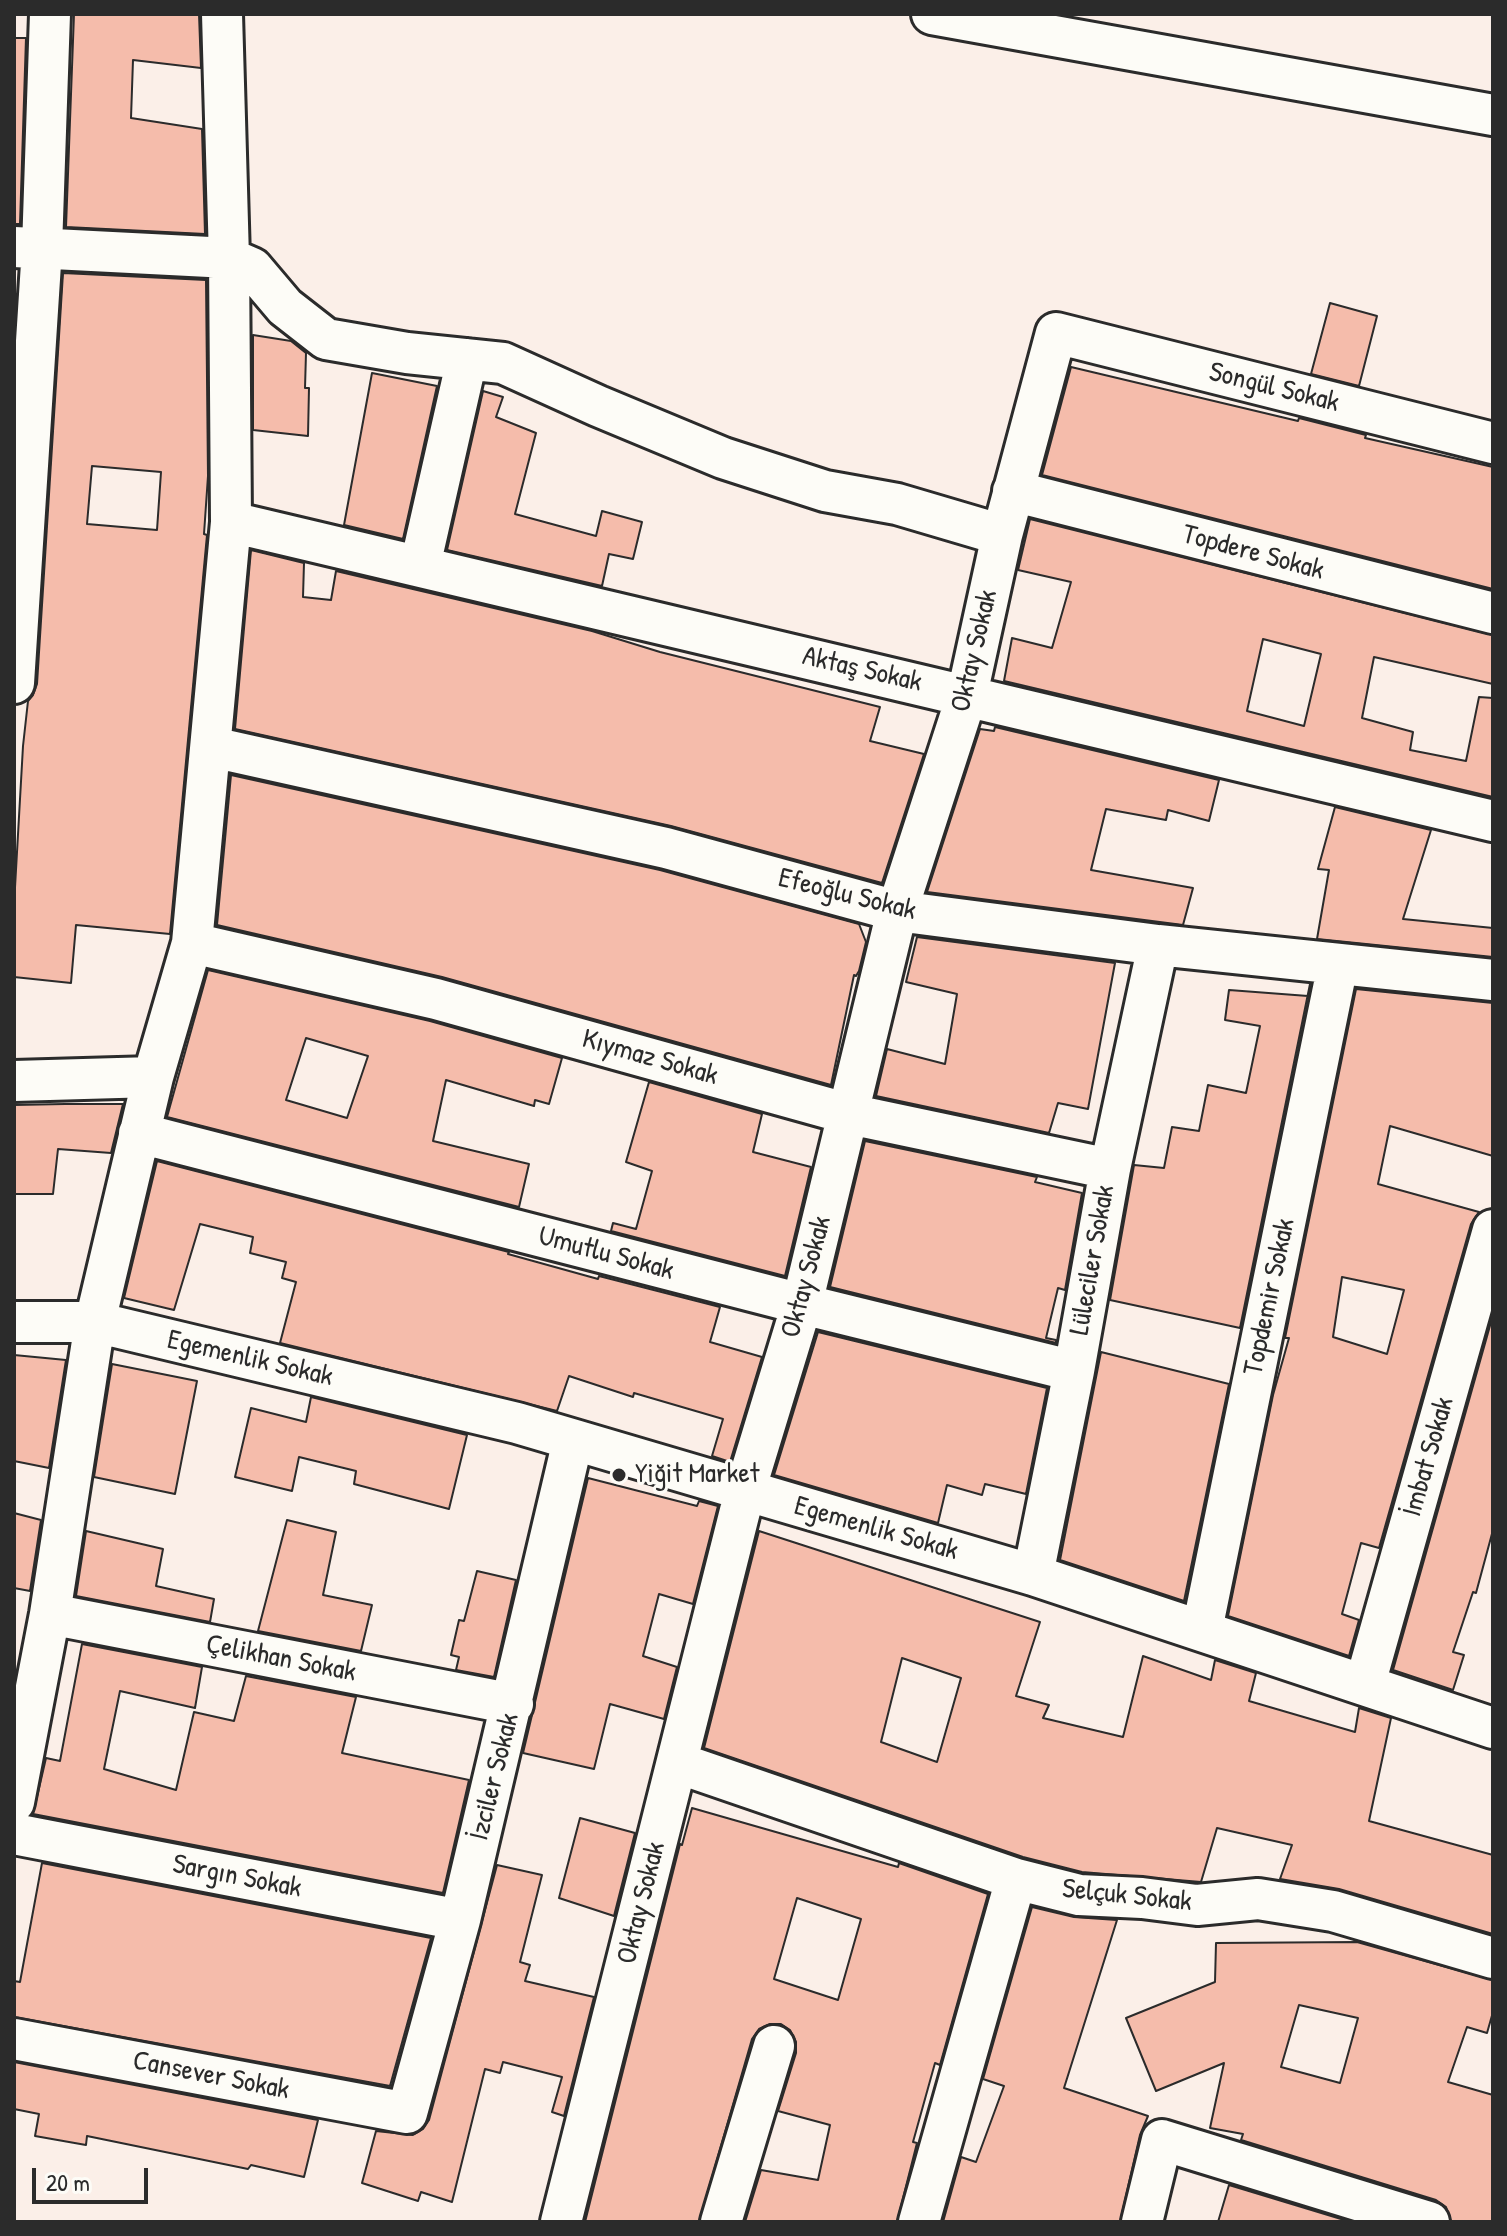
<!DOCTYPE html>
<meta charset="utf-8">
<style>
body{margin:0}
#map{position:relative;width:1507px;height:2236px;overflow:hidden;background:#fbefe8;font-family:"Patrick Hand",sans-serif}
canvas{display:block}
.frame{position:absolute;inset:0;border:16px solid #2b2b2b;pointer-events:none}
.scale{position:absolute;left:32px;top:2168px;width:116px;height:36px;box-sizing:border-box;border:4px solid #2b2b2b;border-top:0;padding-left:10px;font-size:24px;line-height:28px;white-space:nowrap;color:#2b2b2b;-webkit-text-stroke:6px #fdfcf7;paint-order:stroke}
</style>
<div id="map">
<canvas width="1507" height="2236"></canvas>
<div class="frame"></div>
<div class="scale">20 m</div>
</div>
<script>
const context = document.querySelector('canvas').getContext('2d');
context.lineJoin = 'round';
function fill(path, color) {
  context.fillStyle = color;
  context.fill(path, 'evenodd');
}
function trace(path, color, width, dash) {
  context.strokeStyle = color;
  context.lineWidth = width;
  context.lineCap = dash ? 'butt' : 'round';
  context.setLineDash(dash || []);
  context.stroke(path);
}
function label(font, color, halo, rows, align = 'center') {
  context.font = font + ' "Patrick Hand",sans-serif';
  context.lineWidth = 6;
  context.setLineDash([]);
  context.textBaseline = 'middle';
  context.strokeStyle = halo;
  context.fillStyle = color;
  for (const [text, x, y, turn = 0] of rows) {
    context.save();
    context.translate(x, y);
    context.rotate((+turn || 0) * Math.PI / 180);
    context.textAlign = isNaN(turn) ? turn : align;
    if (halo) context.strokeText(text, 0, 0);
    context.fillText(text, 0, 0);
    context.restore();
  }
}
const building = new Path2D(`
 M 74,14 L 199,14 L 201,68 L 133,60 L 131,118 L 202,129 L 205,234 L 66,227 Z
 M 14,38 L 26,38 L 20,224 L 14,224 Z
 M 63,273 L 206,280 L 208,476 L 204,534 L 207,535 L 170,934 L 76,925 L 71,983 L 14,977 L 14,905 L 23,746 L 28,701 L 33,695 L 37,684 ZM 92,466 L 161,472 L 157,530 L 87,524 Z
 M 1330,303 L 1377,316 L 1359,386 L 1311,374 Z
 M 253,335 L 291,341 L 306,353 L 305,388 L 309,388 L 308,436 L 253,430 Z
 M 1071,367 L 1298,421 L 1299,418 L 1366,435 L 1365,438 L 1493,467 L 1493,589 L 1042,475 Z
 M 372,373 L 437,386 L 403,539 L 344,525 Z
 M 483,391 L 503,397 L 496,417 L 536,433 L 515,514 L 596,536 L 602,511 L 642,522 L 633,559 L 609,554 L 602,586 L 447,550 Z
 M 1030,519 L 1493,635 L 1493,684 L 1374,657 L 1362,718 L 1413,732 L 1410,750 L 1466,761 L 1479,697 L 1493,698 L 1493,797 L 1004,681 L 1012,638 L 1052,648 L 1071,582 L 1018,570 ZM 1263,639 L 1321,654 L 1304,726 L 1247,711 Z
 M 251,550 L 304,563 L 303,597 L 331,600 L 336,571 L 592,631 L 660,652 L 880,707 L 870,741 L 924,754 L 882,883 L 671,826 L 235,729 Z
 M 995,727 L 1219,780 L 1209,821 L 1168,810 L 1166,820 L 1106,809 L 1091,870 L 1193,888 L 1183,925 L 927,892 L 980,729 L 994,731 Z
 M 231,775 L 660,870 L 859,924 L 866,942 L 859,971 L 856,976 L 854,975 L 831,1085 L 442,977 L 217,925 Z
 M 1335,807 L 1431,830 L 1403,919 L 1493,928 L 1493,957 L 1317,939 L 1329,870 L 1318,869 Z
 M 917,937 L 1115,963 L 1088,1109 L 1058,1103 L 1049,1133 L 876,1096 L 887,1049 L 945,1064 L 957,994 L 906,982 Z
 M 208,970 L 430,1021 L 562,1058 L 549,1104 L 535,1100 L 534,1106 L 446,1080 L 433,1141 L 529,1164 L 519,1207 L 167,1117 ZM 306,1038 L 368,1056 L 347,1118 L 286,1100 Z
 M 1310,984 L 1240,1328 L 1110,1300 L 1134,1165 L 1164,1168 L 1172,1127 L 1199,1131 L 1208,1085 L 1246,1093 L 1260,1026 L 1225,1020 L 1229,990 L 1308,996 Z
 M 1356,989 L 1493,1003 L 1493,1156 L 1390,1126 L 1378,1184 L 1479,1212 L 1471,1224 L 1379,1548 L 1361,1543 L 1342,1614 L 1359,1620 L 1349,1656 L 1228,1616 L 1273,1395 L 1289,1338 L 1285,1338 ZM 1342,1277 L 1404,1290 L 1387,1354 L 1333,1337 Z
 M 649,1082 L 762,1114 L 753,1152 L 811,1167 L 785,1276 L 611,1231 L 613,1223 L 636,1229 L 652,1171 L 626,1162 Z
 M 65,1104 L 123,1104 L 111,1153 L 58,1149 L 53,1194 L 14,1194 L 14,1105 Z
 M 865,1141 L 1037,1177 L 1035,1182 L 1082,1193 L 1065,1290 L 1058,1288 L 1046,1338 L 1056,1340 L 1056,1343 L 830,1287 Z
 M 157,1161 L 509,1252 L 508,1254 L 598,1279 L 599,1276 L 720,1307 L 710,1342 L 762,1357 L 730,1462 L 712,1456 L 723,1419 L 634,1393 L 633,1397 L 569,1376 L 557,1411 L 280,1343 L 296,1282 L 282,1278 L 286,1262 L 250,1253 L 253,1237 L 200,1224 L 174,1310 L 124,1298 Z
 M 1493,1315 L 1493,1530 L 1476,1593 L 1473,1592 L 1453,1652 L 1464,1655 L 1453,1690 L 1393,1670 Z
 M 818,1332 L 1047,1388 L 1026,1494 L 985,1484 L 982,1495 L 947,1485 L 938,1523 L 774,1475 Z
 M 1101,1352 L 1229,1384 L 1184,1601 L 1060,1560 Z
 M 14,1355 L 66,1360 L 49,1468 L 14,1461 Z
 M 112,1364 L 197,1381 L 175,1494 L 94,1477 Z
 M 311,1397 L 467,1435 L 449,1509 L 354,1484 L 356,1471 L 299,1457 L 292,1491 L 235,1477 L 251,1408 L 306,1422 Z
 M 588,1478 L 697,1506 L 699,1501 L 718,1506 L 693,1604 L 659,1594 L 643,1656 L 677,1667 L 664,1719 L 610,1704 L 594,1769 L 523,1753 Z
 M 14,1513 L 41,1520 L 30,1591 L 14,1588 Z
 M 287,1520 L 336,1532 L 323,1595 L 372,1605 L 361,1651 L 258,1631 Z
 M 86,1531 L 163,1549 L 156,1586 L 214,1599 L 210,1622 L 76,1596 Z
 M 759,1531 L 1040,1622 L 1016,1696 L 1049,1705 L 1043,1718 L 1123,1737 L 1143,1656 L 1211,1680 L 1215,1660 L 1256,1673 L 1249,1701 L 1355,1732 L 1359,1708 L 1391,1718 L 1369,1821 L 1493,1855 L 1493,1934 L 1339,1889 L 1280,1879 L 1292,1845 L 1217,1828 L 1201,1882 L 1082,1872 L 1023,1857 L 704,1748 ZM 902,1658 L 961,1678 L 937,1762 L 881,1742 Z
 M 477,1571 L 516,1580 L 494,1677 L 456,1670 L 459,1657 L 451,1655 L 459,1620 L 464,1621 Z
 M 82,1644 L 202,1667 L 195,1708 L 120,1691 L 104,1769 L 176,1790 L 194,1712 L 234,1721 L 246,1676 L 356,1697 L 342,1753 L 469,1780 L 443,1893 L 33,1814 L 46,1758 L 60,1761 Z
 M 692,1808 L 898,1867 L 899,1863 L 988,1894 L 940,2065 L 935,2063 L 913,2142 L 917,2143 L 897,2222 L 745,2222 L 761,2170 L 818,2180 L 830,2125 L 778,2111 L 796,2053 L 796,2042 L 790,2030 L 781,2024 L 770,2024 L 759,2029 L 752,2039 L 699,2222 L 585,2222 L 680,1844 L 682,1845 ZM 797,1898 L 861,1919 L 838,2000 L 774,1979 Z
 M 580,1818 L 635,1833 L 614,1916 L 559,1898 Z
 M 42,1863 L 431,1938 L 390,2086 L 14,2017 L 14,1981 L 20,1982 Z
 M 497,1865 L 542,1875 L 520,1962 L 530,1965 L 525,1981 L 594,1997 L 564,2116 L 552,2112 L 562,2077 L 503,2062 L 500,2073 L 485,2069 L 452,2202 L 421,2192 L 418,2201 L 362,2183 L 376,2131 L 413,2135 L 423,2129 L 429,2120 Z
 M 1032,1907 L 1074,1917 L 1117,1920 L 1064,2088 L 1148,2116 L 1140,2135 L 1120,2222 L 943,2222 L 961,2157 L 976,2162 L 1004,2086 L 983,2079 Z
 M 1357,1942 L 1493,1980 L 1493,2012 L 1487,2033 L 1467,2027 L 1448,2082 L 1493,2095 L 1493,2222 L 1451,2222 L 1446,2207 L 1436,2200 L 1241,2140 L 1243,2134 L 1210,2128 L 1224,2063 L 1156,2091 L 1126,2018 L 1215,1982 L 1216,1943 ZM 1299,2005 L 1358,2018 L 1340,2083 L 1281,2067 Z
 M 14,2062 L 318,2120 L 304,2177 L 251,2165 L 248,2169 L 87,2136 L 86,2145 L 35,2136 L 39,2114 L 14,2109 Z
 M 1229,2185 L 1351,2222 L 1218,2222 Z`);
fill(building, '#f5bcab');
trace(building, '#2b2b2b', 2);
const street = new Path2D(`
 M 932,14 L 1493,115
 M 14,247 L 229,258 L 252,268 L 285,307 L 326,339 L 407,353 L 503,363 L 598,406 L 723,458 L 825,491 L 897,504 L 1002,535
 M 1013,491 L 1493,613
 M 231,522 L 1493,821
 M 420,566 L 467,359
 M 14,683 L 42,248 L 50,14
 M 212,747 L 666,848 L 897,911 L 1158,945 L 1493,980
 M 192,943 L 436,999 L 849,1114 L 1110,1169
 M 14,1081 L 153,1077
 M 139,1133 L 802,1304 L 1074,1371
 M 14,1322 L 95,1322 L 517,1423 L 1033,1575 L 1493,1728
 M 1033,1575 L 1074,1371 L 1110,1169 L 1158,945
 M 50,1614 L 513,1704
 M 1202,1630 L 1338,964
 M 1365,1684 L 1493,1230
 M 678,1763 L 1016,1879 L 1079,1895 L 1142,1898 L 1197,1905 L 1258,1899 L 1333,1911 L 1493,1958
 M 14,1802 L 50,1614 L 95,1322 L 153,1077 L 192,943 L 231,522 L 229,258 L 222,14
 M 14,1834 L 460,1920
 M 14,2039 L 407,2113 L 460,1920 L 573,1440
 M 561,2222 L 745,1491 L 802,1304 L 897,911 L 967,695 L 1002,535 L 1056,333 L 1493,443
 M 721,2222 L 774,2046
 M 919,2222 L 1016,1879
 M 1142,2222 L 1162,2140 L 1429,2222`);
trace(street, '#2b2b2b', 46);
trace(street, '#fdfcf7', 40);
for (const [x, y, r, color] of [
 [619,1475,8,"#2b2b2b"]
]) {
  const dot = new Path2D();
  dot.arc(x, y, r, 0, 2 * Math.PI);
  context.fillStyle = color;
  context.fill(dot);
  trace(dot, '#fdfcf7', 3);
}
label('28px', '#2b2b2b', '#fdfcf7', [
 ["Songül Sokak",1274,388,14],
 ["Topdere Sokak",1253,553,15],
 ["Oktay Sokak",975,651,-77],
 ["Aktaş Sokak",862,670,13],
 ["Efeoğlu Sokak",847,895,14],
 ["Kıymaz Sokak",650,1058,16],
 ["Umutlu Sokak",606,1254,15],
 ["Lüleciler Sokak",1093,1260,-80],
 ["Oktay Sokak",807,1277,-75],
 ["Topdemir Sokak",1270,1297,-78],
 ["Egemenlik Sokak",250,1359,13],
 ["İmbat Sokak",1429,1457,-74],
 ["Egemenlik Sokak",876,1529,16],
 ["Çelikhan Sokak",281,1659,11],
 ["İzciler Sokak",495,1777,-76],
 ["Sargın Sokak",237,1877,11],
 ["Selçuk Sokak",1127,1896,6],
 ["Oktay Sokak",642,1903,-76],
 ["Cansever Sokak",211,2076,11]
]);
label('28px', '#2b2b2b', '#fdfcf7', [
 ["Yiğit Market",635,1475]
], 'left');
</script>
